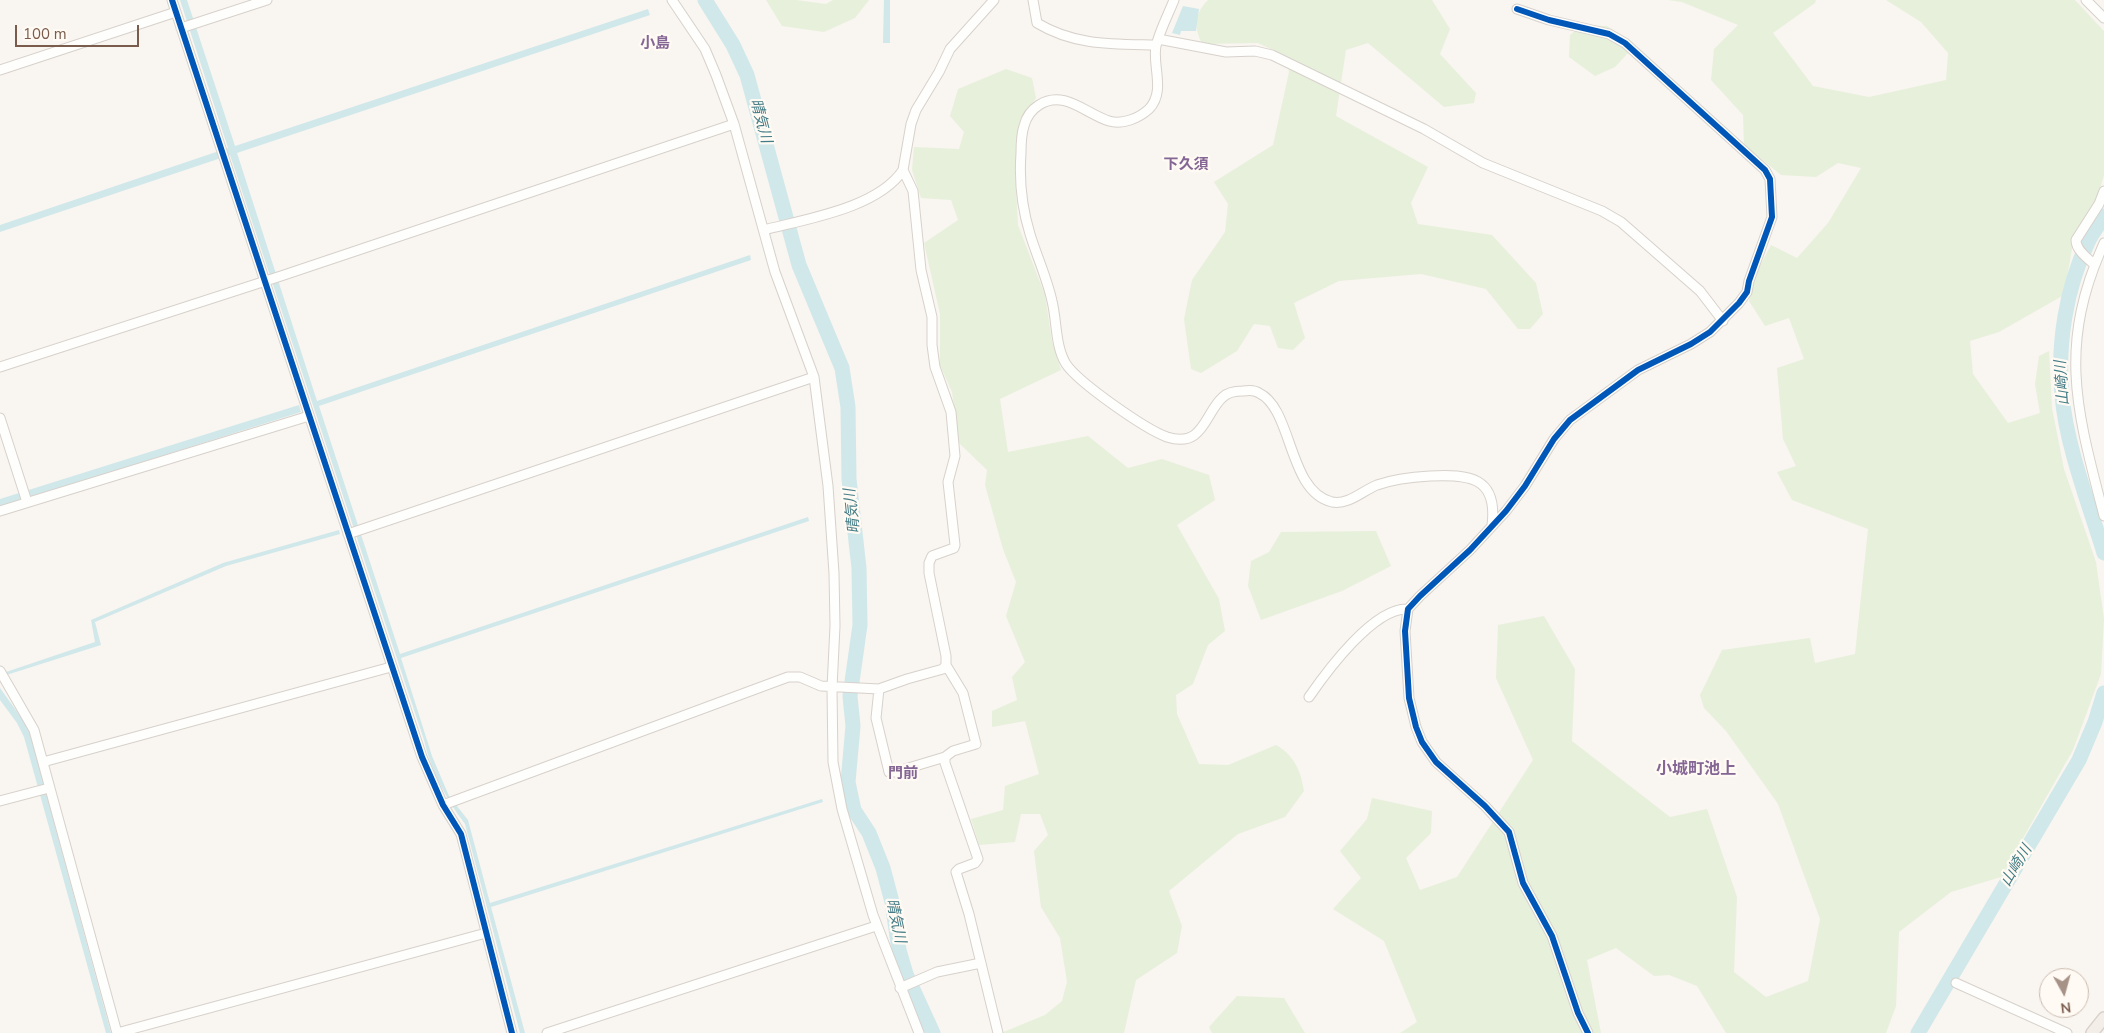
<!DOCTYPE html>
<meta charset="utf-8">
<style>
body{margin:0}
#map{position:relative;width:2104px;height:1033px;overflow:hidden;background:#f9f5f0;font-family:"Nunito Sans",sans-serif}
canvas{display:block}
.north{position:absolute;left:2039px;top:968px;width:50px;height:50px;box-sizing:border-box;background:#fffaf3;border:1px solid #cabbb1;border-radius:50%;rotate:173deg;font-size:14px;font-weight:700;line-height:20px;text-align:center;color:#7a5c4d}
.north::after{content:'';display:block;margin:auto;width:18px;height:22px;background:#a69286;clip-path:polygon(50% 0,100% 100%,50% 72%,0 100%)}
.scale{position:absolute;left:15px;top:25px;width:124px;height:22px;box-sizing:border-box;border:2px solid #7a5c4d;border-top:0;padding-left:6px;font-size:15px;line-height:18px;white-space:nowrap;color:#7a5c4d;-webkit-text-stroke:4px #fffaf3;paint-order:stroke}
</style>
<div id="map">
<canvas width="2104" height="1033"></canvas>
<div class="north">N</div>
<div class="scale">100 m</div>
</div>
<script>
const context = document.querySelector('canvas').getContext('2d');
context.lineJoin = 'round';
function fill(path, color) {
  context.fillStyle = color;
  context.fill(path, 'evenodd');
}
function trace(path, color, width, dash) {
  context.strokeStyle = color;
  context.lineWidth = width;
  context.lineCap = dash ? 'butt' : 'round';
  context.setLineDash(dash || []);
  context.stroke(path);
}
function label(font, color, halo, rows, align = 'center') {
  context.font = font + ' "Nunito Sans","Noto Sans JP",sans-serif';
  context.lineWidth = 4.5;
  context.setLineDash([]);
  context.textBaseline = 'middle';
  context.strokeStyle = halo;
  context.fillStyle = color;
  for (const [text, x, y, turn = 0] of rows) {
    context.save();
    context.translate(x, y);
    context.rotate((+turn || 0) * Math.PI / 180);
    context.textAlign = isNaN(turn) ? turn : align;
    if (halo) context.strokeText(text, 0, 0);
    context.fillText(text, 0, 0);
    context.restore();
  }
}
fill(new Path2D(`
 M 766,0 L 796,0 L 826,4 L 833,0 L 869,0 L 855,18 L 824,32 L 782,26 Z
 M 1208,0 L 1432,0 L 1450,29 L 1440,54 L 1476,93 L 1474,103 L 1444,107 L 1368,43 L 1346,50 L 1336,116 L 1428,167 L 1411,203 L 1418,224 L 1492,235 L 1536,283 L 1543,314 L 1530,329 L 1518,329 L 1486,289 L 1421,274 L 1339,281 L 1294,303 L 1305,338 L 1293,350 L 1278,348 L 1270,326 L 1254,324 L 1237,351 L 1201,373 L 1191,369 L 1184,319 L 1192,280 L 1225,232 L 1228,204 L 1214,182 L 1273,145 L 1289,72 L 1286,56 L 1258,43 L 1202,44 C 1194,27 1194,14 1208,0 Z
 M 1668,0 L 1816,0 L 1815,3 L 1773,33 L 1813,86 L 1869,97 L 1946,80 L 1948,53 L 1921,22 L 1886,0 L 2075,0 L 2104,31 L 2104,175 L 2099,192 L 2073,243 L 2064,295 L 1999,332 L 1970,341 L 1973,374 L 2008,423 L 2040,413 L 2035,384 L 2039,356 L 2049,351 L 2052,408 L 2064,469 L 2096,562 L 2104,619 L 2101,674 L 2073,750 L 2001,877 L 1951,892 L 1899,932 L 1896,1006 L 1886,1033 L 1726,1033 L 1697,986 L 1669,975 L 1654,976 L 1616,948 L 1587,960 L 1601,1033 L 1400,1033 L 1417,1022 L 1384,941 L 1333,909 L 1361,878 L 1340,851 L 1367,819 L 1372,798 L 1432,811 L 1431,833 L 1406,858 L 1420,890 L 1457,877 L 1533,760 L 1496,678 L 1498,625 L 1544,616 L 1575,669 L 1572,741 L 1670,817 L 1707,809 L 1737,897 L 1734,972 L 1766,997 L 1808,981 L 1820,919 L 1778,804 L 1726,731 L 1704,708 L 1700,695 L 1722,650 L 1810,638 L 1815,663 L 1855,654 L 1868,529 L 1792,500 L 1777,472 L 1796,466 L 1783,439 L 1777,368 L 1804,359 L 1789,318 L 1765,326 L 1749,301 L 1755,275 L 1771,245 L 1797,258 L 1828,223 L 1861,168 L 1838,163 L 1816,177 L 1781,175 L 1744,145 L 1743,115 L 1711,80 L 1714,49 L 1738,25 L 1682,2 Z
 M 1582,25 L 1607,26 L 1629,40 L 1629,52 L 1615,67 L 1595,76 L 1569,57 L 1570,35 Z
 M 1006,69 L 1032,78 L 1036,98 L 1020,121 L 1015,171 L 1018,225 L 1045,295 L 1052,341 L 1061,370 L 1000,399 L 1008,452 L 1088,436 L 1128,468 L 1162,459 L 1209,475 L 1215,500 L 1177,525 L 1219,599 L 1225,631 L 1208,645 L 1193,684 L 1176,695 L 1177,714 L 1199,764 L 1228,765 L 1276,745 C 1294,755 1301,771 1304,791 L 1285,817 L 1238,834 L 1169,891 L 1182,926 L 1177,953 L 1136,980 L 1124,1033 L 1001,1033 L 1045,1015 L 1062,1001 L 1067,982 L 1060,938 L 1041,907 L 1034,851 L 1048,835 L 1040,814 L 1021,814 L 1015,842 L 979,845 L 971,819 L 1003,810 L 1005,786 L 1039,774 L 1025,721 L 992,727 L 992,711 L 1017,700 L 1012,677 L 1025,662 L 1006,616 L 1016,582 L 1003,549 L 985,485 L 987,470 L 959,443 L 952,392 L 940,365 L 940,314 L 924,243 L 958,220 L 951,200 L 921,198 L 912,170 L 914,147 L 959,149 L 964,132 L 950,116 L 958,89 Z
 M 1376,531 L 1391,566 L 1342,591 L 1261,620 L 1248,586 L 1251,561 L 1269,552 L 1281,532 Z
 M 1237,996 L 1284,998 L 1305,1033 L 1212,1033 L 1209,1027 Z`), '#e7f0db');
fill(new Path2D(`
 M 180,0 L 187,0 L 235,146 L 648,9 L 650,15 L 237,153 L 317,401 L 750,255 L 751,260 L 319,406 L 400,654 L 808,517 L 809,521 L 401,658 L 432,756 L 449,796 L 468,820 L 490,903 L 822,799 L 823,802 L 491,907 L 525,1033 L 520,1033 L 465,824 C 446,799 431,771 424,740 L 230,155 L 0,232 L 0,225 L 228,148 Z
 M 884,0 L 890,0 L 890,43 L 883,43 Z
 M 1183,6 L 1199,9 L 1196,31 L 1181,31 L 1180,35 L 1172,33 Z
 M 299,405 L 301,412 L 0,507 L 0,499 Z
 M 339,530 L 340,534 L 226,566 L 95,622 L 101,645 L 0,677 L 0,674 L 95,642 L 91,620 L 223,563 Z
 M 0,688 L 23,720 L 30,734 L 111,1033 L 106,1033 L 24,737 L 17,723 L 0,700 Z`), '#d0e8ea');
trace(new Path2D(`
 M 705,0 L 733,45 L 747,75 L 799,265 L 842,368 L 848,407 L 849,479 L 859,568 L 860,625 L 850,696 L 853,726 L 848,782 L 854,810 L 869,833 L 883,868 L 892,902 L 899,950 L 906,974 L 933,1033
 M 2104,216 C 2099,225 2092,233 2088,242 C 2066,288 2057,345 2062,395 C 2066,445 2089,504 2104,553
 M 1918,1033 L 2079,760 L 2095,722 L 2104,693`), '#d0e8ea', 15);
const minor = new Path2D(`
 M 172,0 L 422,757 L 443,805 L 461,834 L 512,1033
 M 672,0 L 705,49 L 716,75 L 734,124 L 775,272 L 814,377 L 828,486 L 834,573 L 835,626 L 832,688 L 833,762 L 842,809 L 873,915 L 919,1033
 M 1033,0 L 1037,23 C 1075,46 1114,44 1156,45
 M 1174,0 C 1168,15 1160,30 1156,46 C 1152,66 1166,91 1149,109 C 1139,118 1123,125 1109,121 C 1086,114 1064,89 1039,105 C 1031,110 1026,118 1024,126 C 1021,135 1021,144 1021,153 C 1019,180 1022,208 1030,234 C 1037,257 1047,278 1052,301 C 1057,321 1055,346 1066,364 C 1079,383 1145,429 1167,437 C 1204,449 1205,412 1223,397 C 1228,392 1236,391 1243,391 C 1249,390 1255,390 1259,393 C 1293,409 1288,492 1332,502 C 1349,505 1362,491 1377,485 C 1394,479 1412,477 1430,476 C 1469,474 1498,477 1492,525
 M 2086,0 L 2104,18
 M 1517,9 L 1549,20 L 1609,34 L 1625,43 L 1765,170 L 1770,179 L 1772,217 L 1749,281 L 1747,292 L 1739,303 L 1710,332 L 1691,344 L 1638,370 L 1570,420 L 1554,439 L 1525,486 L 1506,511 L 1470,550 L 1420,596 L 1408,609 L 1405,631 L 1409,698 L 1416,727 L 1422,742 L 1436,762 L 1485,806 L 1509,832 L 1523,883 L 1552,936 L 1578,1013 L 1588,1033
 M 181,28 L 267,0
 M 1158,39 L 1226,52 L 1255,51 L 1272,55 L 1424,129 L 1483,163 L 1602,211 L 1621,222 L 1700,291 L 1723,321
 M 0,70 L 176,12
 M 764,230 C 806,219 878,208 903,170 L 911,124 L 916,110 L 939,72 L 950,49 L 994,0
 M 2104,243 C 2057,347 2077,411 2104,516
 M 2094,264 C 2087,258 2076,250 2076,240 L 2099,204 L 2104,191
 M 0,367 L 281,276 L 734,124
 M 0,418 L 27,502
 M 0,511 L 309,416
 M 348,534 L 814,377
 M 0,671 L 34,730 L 117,1033
 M 879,689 L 876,718 L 889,772 L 895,772 L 945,757 L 953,751 L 976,744 L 963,693 L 946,665 L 946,656 L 929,573 L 929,563 L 932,556 L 954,548 L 955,545 L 948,482 L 955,456 L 951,412 L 935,367 L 932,345 L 932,317 L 921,270 L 913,191 L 903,170
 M 1309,697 C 1327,671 1374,607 1408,609
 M 945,757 L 945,763 L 978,859 L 975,863 L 959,869 L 956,872 L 969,914 L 998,1033
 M 43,762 L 391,667
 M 0,801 L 49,788
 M 443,805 L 788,677 L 800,677 L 821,686 L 879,689 L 907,679 L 943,669 L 946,665
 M 1956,983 L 2067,1033
 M 900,988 L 937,972 L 981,963
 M 117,1033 L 486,933
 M 547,1033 L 876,926`);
const major = new Path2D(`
 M 2092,1033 L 2104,1018`);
trace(minor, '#d7d1cb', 11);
trace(major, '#dad1cc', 14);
trace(minor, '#fefefd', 9);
trace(major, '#f3eee8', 11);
trace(new Path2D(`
 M 172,0 L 422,757 L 443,805 L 461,834 L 512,1033
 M 1517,9 L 1549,20 L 1609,34 L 1625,43 L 1765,170 L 1770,179 L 1772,217 L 1749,281 L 1747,292 L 1739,303 L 1710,332 L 1691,344 L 1638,370 L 1570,420 L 1554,439 L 1525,486 L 1506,511 L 1470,550 L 1420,596 L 1408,609 L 1405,631 L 1409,698 L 1416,727 L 1422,742 L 1436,762 L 1485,806 L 1509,832 L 1523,883 L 1552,936 L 1578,1013 L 1588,1033`), '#0057b8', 6);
label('bold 15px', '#846695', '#fffaf3', [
 ["小島",655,44],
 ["下久須",1186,165],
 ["門前",903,774]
]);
label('italic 15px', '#437c86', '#fffaf3', [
 ["晴気川",760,121,75],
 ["山崎川",2063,383,-94],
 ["晴気川",853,511,-96],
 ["山崎川",2017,866,-59],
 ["晴気川",895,921,78]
]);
label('bold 16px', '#846695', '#fffaf3', [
 ["小城町池上",1696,770]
]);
</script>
